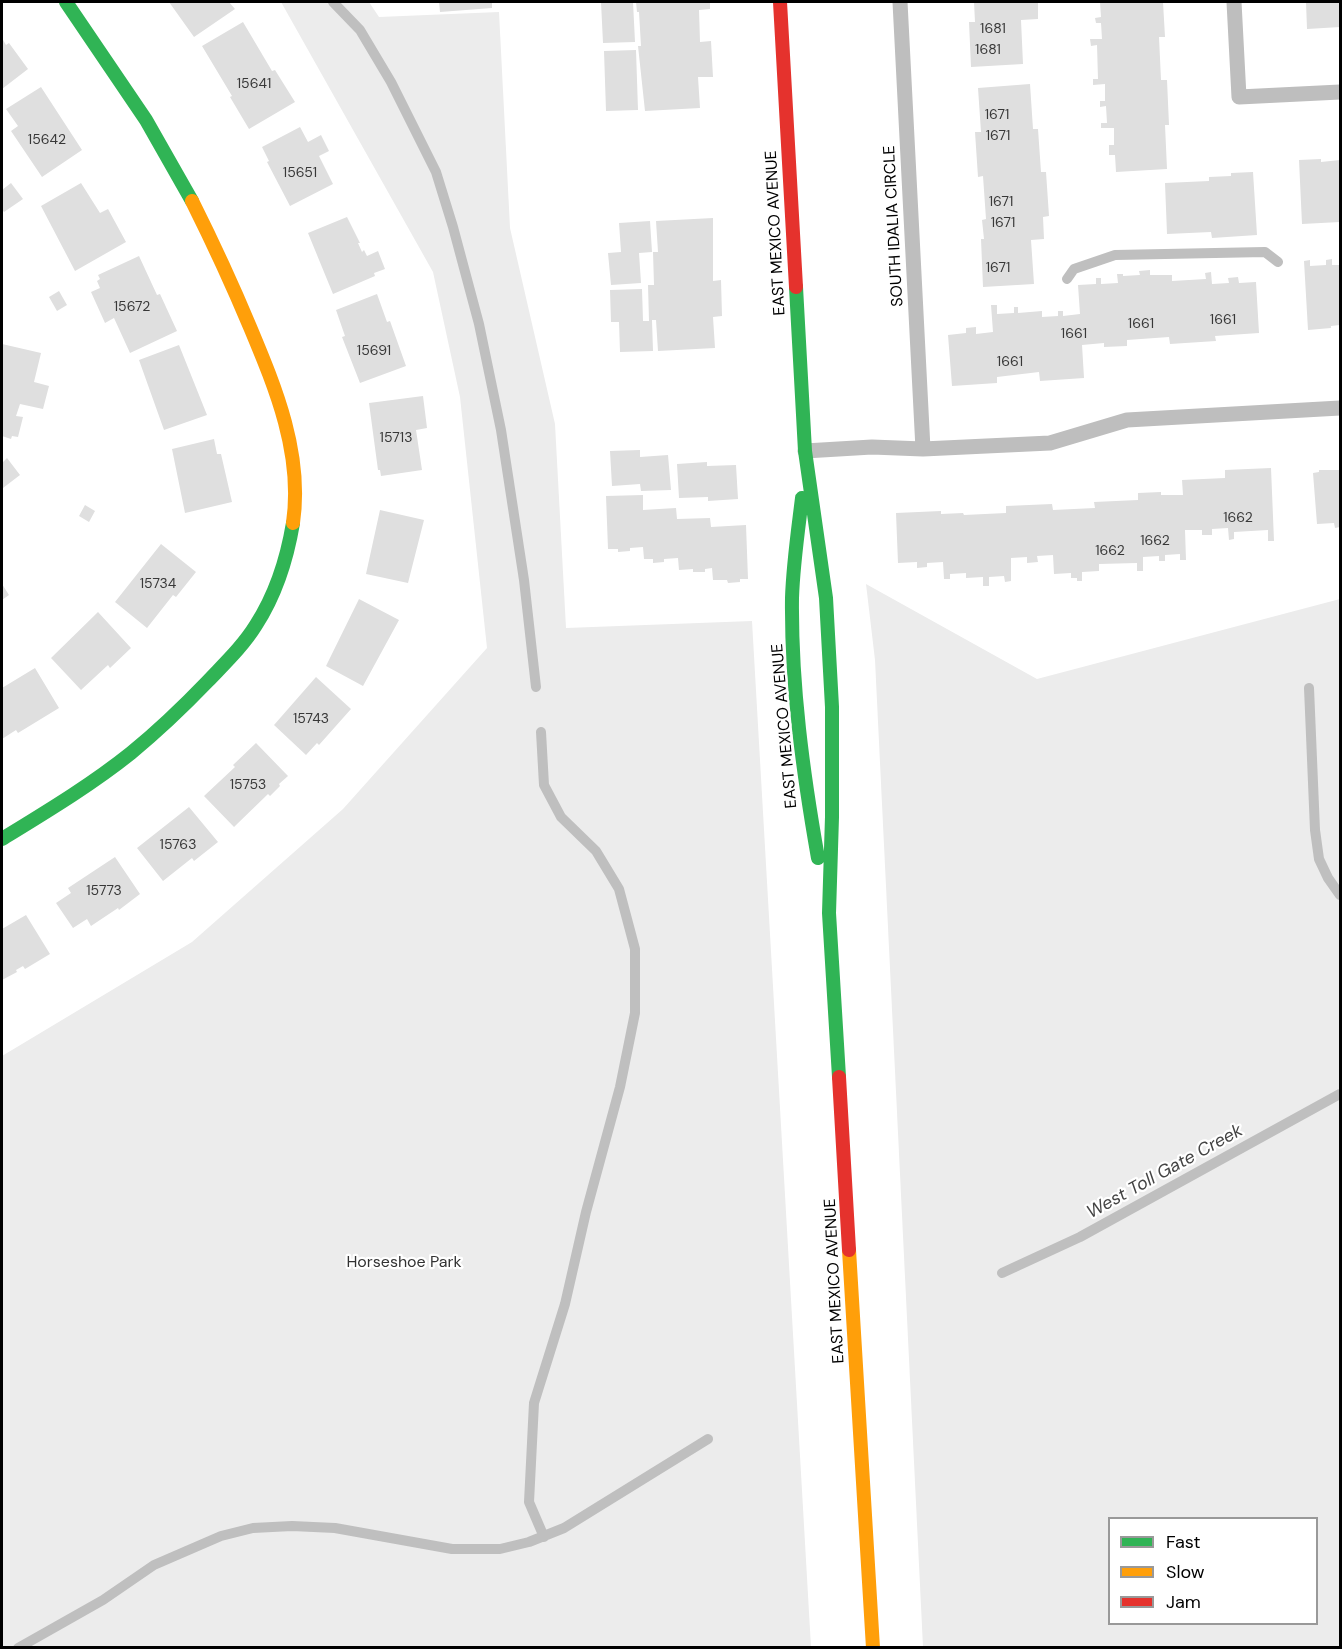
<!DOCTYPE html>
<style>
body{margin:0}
#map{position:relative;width:1342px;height:1649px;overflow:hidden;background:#fff;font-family:"DM Sans",sans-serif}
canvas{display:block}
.frame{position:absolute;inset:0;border:3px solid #000;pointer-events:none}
.legend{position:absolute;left:1108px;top:1517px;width:210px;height:108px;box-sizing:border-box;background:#fff;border:2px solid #999;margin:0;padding:8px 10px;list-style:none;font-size:18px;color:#000}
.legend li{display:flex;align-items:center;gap:12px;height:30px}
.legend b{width:30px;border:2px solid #999}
</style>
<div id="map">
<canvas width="1342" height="1649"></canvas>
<div class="frame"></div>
<ul class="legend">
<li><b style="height:8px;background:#30b455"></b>Fast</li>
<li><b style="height:8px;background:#ff9f0a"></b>Slow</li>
<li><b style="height:8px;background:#e5322d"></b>Jam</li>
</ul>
</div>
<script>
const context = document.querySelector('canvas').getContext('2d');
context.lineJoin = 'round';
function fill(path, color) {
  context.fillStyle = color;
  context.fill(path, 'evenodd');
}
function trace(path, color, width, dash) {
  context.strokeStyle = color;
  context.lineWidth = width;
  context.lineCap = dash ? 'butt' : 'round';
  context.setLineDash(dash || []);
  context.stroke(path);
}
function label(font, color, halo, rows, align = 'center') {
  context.font = font + ' "DM Sans",sans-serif';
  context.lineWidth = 4.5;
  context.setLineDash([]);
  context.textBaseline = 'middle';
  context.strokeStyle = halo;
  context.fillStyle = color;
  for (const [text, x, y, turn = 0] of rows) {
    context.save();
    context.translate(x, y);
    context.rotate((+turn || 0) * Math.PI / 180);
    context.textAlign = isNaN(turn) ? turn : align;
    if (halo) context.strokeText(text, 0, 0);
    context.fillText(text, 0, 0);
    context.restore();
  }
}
fill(new Path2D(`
 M 281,2 L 369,2 L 379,17 L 499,12 L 510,228 L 555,424 L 566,628 L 752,621 L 811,1647 L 2,1647 L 2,1056 L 192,942 L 343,809 L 487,648 L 460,397 L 433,272 Z
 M 866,584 L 1037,679 L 1340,599 L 1340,1647 L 923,1647 L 875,660 ZM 1110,1518 L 1316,1518 L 1316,1624 L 1110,1624 Z`), '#ececec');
trace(new Path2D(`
 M 333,2 L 360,30 L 391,82 L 436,172 L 453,227 L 479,324 L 501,430 L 524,580 L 536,687
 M 1067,279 L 1074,269 L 1115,255 L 1265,252 L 1278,262
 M 1309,688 L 1315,830 L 1319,859 L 1328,878 L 1340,895
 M 541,732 L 544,785 L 561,817 L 596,851 L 619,889 L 635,949 L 635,1013 L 620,1087 L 586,1212 L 565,1304 L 534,1403 L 529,1502 L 544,1537
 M 1002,1273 L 1080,1237 L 1340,1094
 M 18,1648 L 103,1600 L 154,1565 L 221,1536 L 253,1528 L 292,1526 L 335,1528 L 452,1549 L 500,1549 L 529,1542 L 564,1528 L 708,1439`), '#bfbfbf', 10);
fill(new Path2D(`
 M 169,2 L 229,2 L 235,9 L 194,37 Z
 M 439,2 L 492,2 L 492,8 L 440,12 Z
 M 601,2 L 633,2 L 635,42 L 603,43 Z
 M 636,2 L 710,2 L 710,9 L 699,10 L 700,42 L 711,41 L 713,77 L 698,77 L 700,108 L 645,111 L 638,46 L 641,46 L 639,12 L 637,12 Z
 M 974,2 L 1038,2 L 1038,19 L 1021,20 L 1023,64 L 971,67 L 969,22 L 975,22 Z
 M 1100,2 L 1163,2 L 1165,37 L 1159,37 L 1161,80 L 1167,80 L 1169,125 L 1165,125 L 1167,169 L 1116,172 L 1115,155 L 1109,155 L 1109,145 L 1114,145 L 1114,128 L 1101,128 L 1101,123 L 1107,123 L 1106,106 L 1100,107 L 1100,101 L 1105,101 L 1105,84 L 1093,85 L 1093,79 L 1098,79 L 1097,45 L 1091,46 L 1090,39 L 1102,39 L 1101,23 L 1096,23 L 1095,18 L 1101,17 Z
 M 1306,2 L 1340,2 L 1340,27 L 1307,29 Z
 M 243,22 L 272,71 L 275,70 L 295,102 L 249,129 L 230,97 L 232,96 L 202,46 Z
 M 2,38 L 6,45 L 9,43 L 28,69 L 2,89 Z
 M 636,50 L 638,110 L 606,111 L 604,51 Z
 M 1030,84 L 1033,129 L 1038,129 L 1041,172 L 1046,172 L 1049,216 L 1043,217 L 1044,239 L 1031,240 L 1034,284 L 983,287 L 981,239 L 984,239 L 982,220 L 986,219 L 983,176 L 978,177 L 975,132 L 981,132 L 978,88 Z
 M 41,87 L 82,150 L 42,177 L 11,131 L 18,126 L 6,109 Z
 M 300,127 L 308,142 L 321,135 L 329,151 L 319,156 L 333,184 L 290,206 L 267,162 L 269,161 L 262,147 Z
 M 1321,159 L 1321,162 L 1340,160 L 1340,222 L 1302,224 L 1299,160 Z
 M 1253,172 L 1257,235 L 1212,238 L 1211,232 L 1167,234 L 1165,183 L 1209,181 L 1209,177 L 1231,176 L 1231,173 Z
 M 11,183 L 23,199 L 4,212 L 2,209 L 2,190 Z
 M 81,183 L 100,213 L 108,209 L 126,242 L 75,271 L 41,206 Z
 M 347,217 L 360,243 L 358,243 L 362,252 L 364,250 L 367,256 L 378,251 L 385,269 L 374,273 L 375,276 L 333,294 L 308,233 Z
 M 713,218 L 713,281 L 721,280 L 722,316 L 713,317 L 715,348 L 658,351 L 656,320 L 652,320 L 653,351 L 620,352 L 619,322 L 611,322 L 610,290 L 642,289 L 643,321 L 649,321 L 648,285 L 654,285 L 653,252 L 658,252 L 656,221 Z
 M 650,221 L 652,252 L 639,253 L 641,283 L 611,285 L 608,253 L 621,252 L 619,223 Z
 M 139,256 L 157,295 L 160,294 L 177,331 L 130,353 L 114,318 L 105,323 L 91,292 L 100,288 L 97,281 L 100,279 L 98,275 Z
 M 1332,259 L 1332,265 L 1340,265 L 1340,325 L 1331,326 L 1331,328 L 1308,330 L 1304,261 L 1310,260 L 1310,266 L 1326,265 L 1326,260 Z
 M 1150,270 L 1150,275 L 1172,275 L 1172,281 L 1206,279 L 1205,273 L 1211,272 L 1212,284 L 1229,283 L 1228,278 L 1238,277 L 1239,283 L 1256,282 L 1259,333 L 1215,336 L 1216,341 L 1170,344 L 1169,337 L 1127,340 L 1127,346 L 1104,347 L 1104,343 L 1082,345 L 1084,378 L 1040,381 L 1039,372 L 997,377 L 997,383 L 952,386 L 948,335 L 966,333 L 966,328 L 976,327 L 976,334 L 993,332 L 991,305 L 997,305 L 997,314 L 1014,313 L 1014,307 L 1018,307 L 1018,313 L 1042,311 L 1042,317 L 1058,316 L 1058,311 L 1063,311 L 1063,316 L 1080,314 L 1078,285 L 1096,284 L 1096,278 L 1101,278 L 1101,284 L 1118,283 L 1117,274 L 1123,274 L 1123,276 L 1140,275 L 1139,271 Z
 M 59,291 L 67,305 L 57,311 L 49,297 Z
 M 377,294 L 387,322 L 390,321 L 406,366 L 360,383 L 342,337 L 345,336 L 336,310 Z
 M 2,344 L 41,353 L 34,382 L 49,386 L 43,409 L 20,404 L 16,416 L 23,417 L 18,437 L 12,436 L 11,439 L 2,436 Z
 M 179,345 L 207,415 L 164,430 L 139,360 Z
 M 423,396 L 427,428 L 416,430 L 422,470 L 381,476 L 380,470 L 378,470 L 369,403 Z
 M 214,439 L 217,454 L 221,454 L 232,502 L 185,513 L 172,449 Z
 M 640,450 L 640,457 L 668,455 L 671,490 L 641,491 L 640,484 L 612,486 L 610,451 Z
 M 7,458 L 20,475 L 3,488 L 2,463 Z
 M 707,462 L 707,466 L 736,465 L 738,499 L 708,501 L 708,497 L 679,498 L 677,464 Z
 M 1271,468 L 1274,541 L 1268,541 L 1268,530 L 1234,532 L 1234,539 L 1229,540 L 1228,528 L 1212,529 L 1212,535 L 1202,535 L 1202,530 L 1185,530 L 1186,560 L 1180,560 L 1180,554 L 1165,555 L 1165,561 L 1159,561 L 1159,556 L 1143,557 L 1143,571 L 1137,571 L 1137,563 L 1099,564 L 1099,571 L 1082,572 L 1082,581 L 1077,581 L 1077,578 L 1071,578 L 1071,573 L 1054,574 L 1053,555 L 1037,556 L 1038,562 L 1027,563 L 1027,557 L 1011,558 L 1011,581 L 1005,582 L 1004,576 L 989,577 L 989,586 L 983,586 L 983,577 L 966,578 L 966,573 L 950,574 L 950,579 L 944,579 L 943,562 L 927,563 L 927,567 L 917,568 L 917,562 L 898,563 L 896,513 L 941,511 L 941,514 L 963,513 L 964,515 L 1006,513 L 1006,506 L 1052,504 L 1053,510 L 1095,508 L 1094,502 L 1138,500 L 1138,493 L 1161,492 L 1161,495 L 1183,495 L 1182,480 L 1225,478 L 1225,470 Z
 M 1319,470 L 1340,470 L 1340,527 L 1335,528 L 1334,523 L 1317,524 L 1313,473 L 1319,472 Z
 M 643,495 L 643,510 L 676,508 L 677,519 L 710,518 L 711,527 L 746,525 L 748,579 L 740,579 L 740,582 L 728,583 L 727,580 L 713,580 L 712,568 L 705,569 L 705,572 L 693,572 L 693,569 L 679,570 L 678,558 L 664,559 L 664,562 L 653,563 L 653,559 L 644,559 L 643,547 L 630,548 L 630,551 L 618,552 L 618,549 L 608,549 L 606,496 Z
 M 85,505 L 95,511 L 89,522 L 79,516 Z
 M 380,510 L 424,520 L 408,583 L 366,574 Z
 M 161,544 L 196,572 L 176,597 L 173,595 L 147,628 L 115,602 Z
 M 2,584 L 9,595 L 2,600 Z
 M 359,599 L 399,620 L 363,686 L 326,666 Z
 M 98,612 L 131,648 L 110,668 L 108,665 L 81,690 L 51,658 Z
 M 35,668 L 59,708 L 18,733 L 16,730 L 2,739 L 2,688 Z
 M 316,677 L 351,709 L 319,745 L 317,743 L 306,755 L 274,725 Z
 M 256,743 L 288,776 L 279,784 L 280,786 L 270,796 L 268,794 L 234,827 L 204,796 L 235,767 L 233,765 Z
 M 189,807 L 218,842 L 194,861 L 192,858 L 163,881 L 137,848 Z
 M 115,857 L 140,894 L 119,910 L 118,908 L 91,926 L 87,919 L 73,928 L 56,903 L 71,893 L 68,888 Z
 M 26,915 L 50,954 L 25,969 L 23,966 L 16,970 L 17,972 L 2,980 L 2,929 Z`), '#dfdfdf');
trace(new Path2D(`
 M 900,2 L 923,449
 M 1234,2 L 1239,97 L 1340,92
 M 805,451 L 872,447 L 923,449 L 1050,443 L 1127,420 L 1340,408`), '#bebebe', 15);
trace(new Path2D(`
 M 66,2 L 146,120 L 192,201
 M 796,287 L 805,451 L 826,598 L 832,707 L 832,817 L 829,913 L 839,1077
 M 802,498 C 798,531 793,565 792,598 C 791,685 803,773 818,858
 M 2,839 C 46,812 91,785 131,753 C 159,730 184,706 208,681 C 225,663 243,646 256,625 C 276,594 287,559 293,523`), '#30b455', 14);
trace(new Path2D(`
 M 192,201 C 213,243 232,284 250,327 C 276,389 303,454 293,523
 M 849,1250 L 873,1648`), '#ff9f0a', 14);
trace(new Path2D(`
 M 780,2 L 796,287
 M 839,1077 L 849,1250`), '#e5322d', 14);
label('14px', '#383838', null, [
 ["1681",993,29],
 ["1681",988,50],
 ["15641",254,84],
 ["1671",997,115],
 ["1671",998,136],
 ["15642",47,140],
 ["15651",300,173],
 ["1671",1001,202],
 ["1671",1003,223],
 ["1671",998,268],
 ["15672",132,307],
 ["1661",1223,320],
 ["1661",1141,324],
 ["1661",1074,334],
 ["15691",374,351],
 ["1661",1010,362],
 ["15713",396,438],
 ["1662",1238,518],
 ["1662",1155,541],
 ["1662",1110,551],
 ["15734",158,584],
 ["15743",311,719],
 ["15753",248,785],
 ["15763",178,845],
 ["15773",104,891]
]);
label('16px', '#000', '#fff', [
 ["SOUTH IDALIA CIRCLE",894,226,-93],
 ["EAST MEXICO AVENUE",776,233,-93],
 ["EAST MEXICO AVENUE",785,726,-95],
 ["EAST MEXICO AVENUE",835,1281,-93]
]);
label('16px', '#333', '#fff', [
 ["Horseshoe Park",404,1263]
]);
label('italic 18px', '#444', '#fff', [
 ["West Toll Gate Creek",1165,1172,-29]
]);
</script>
